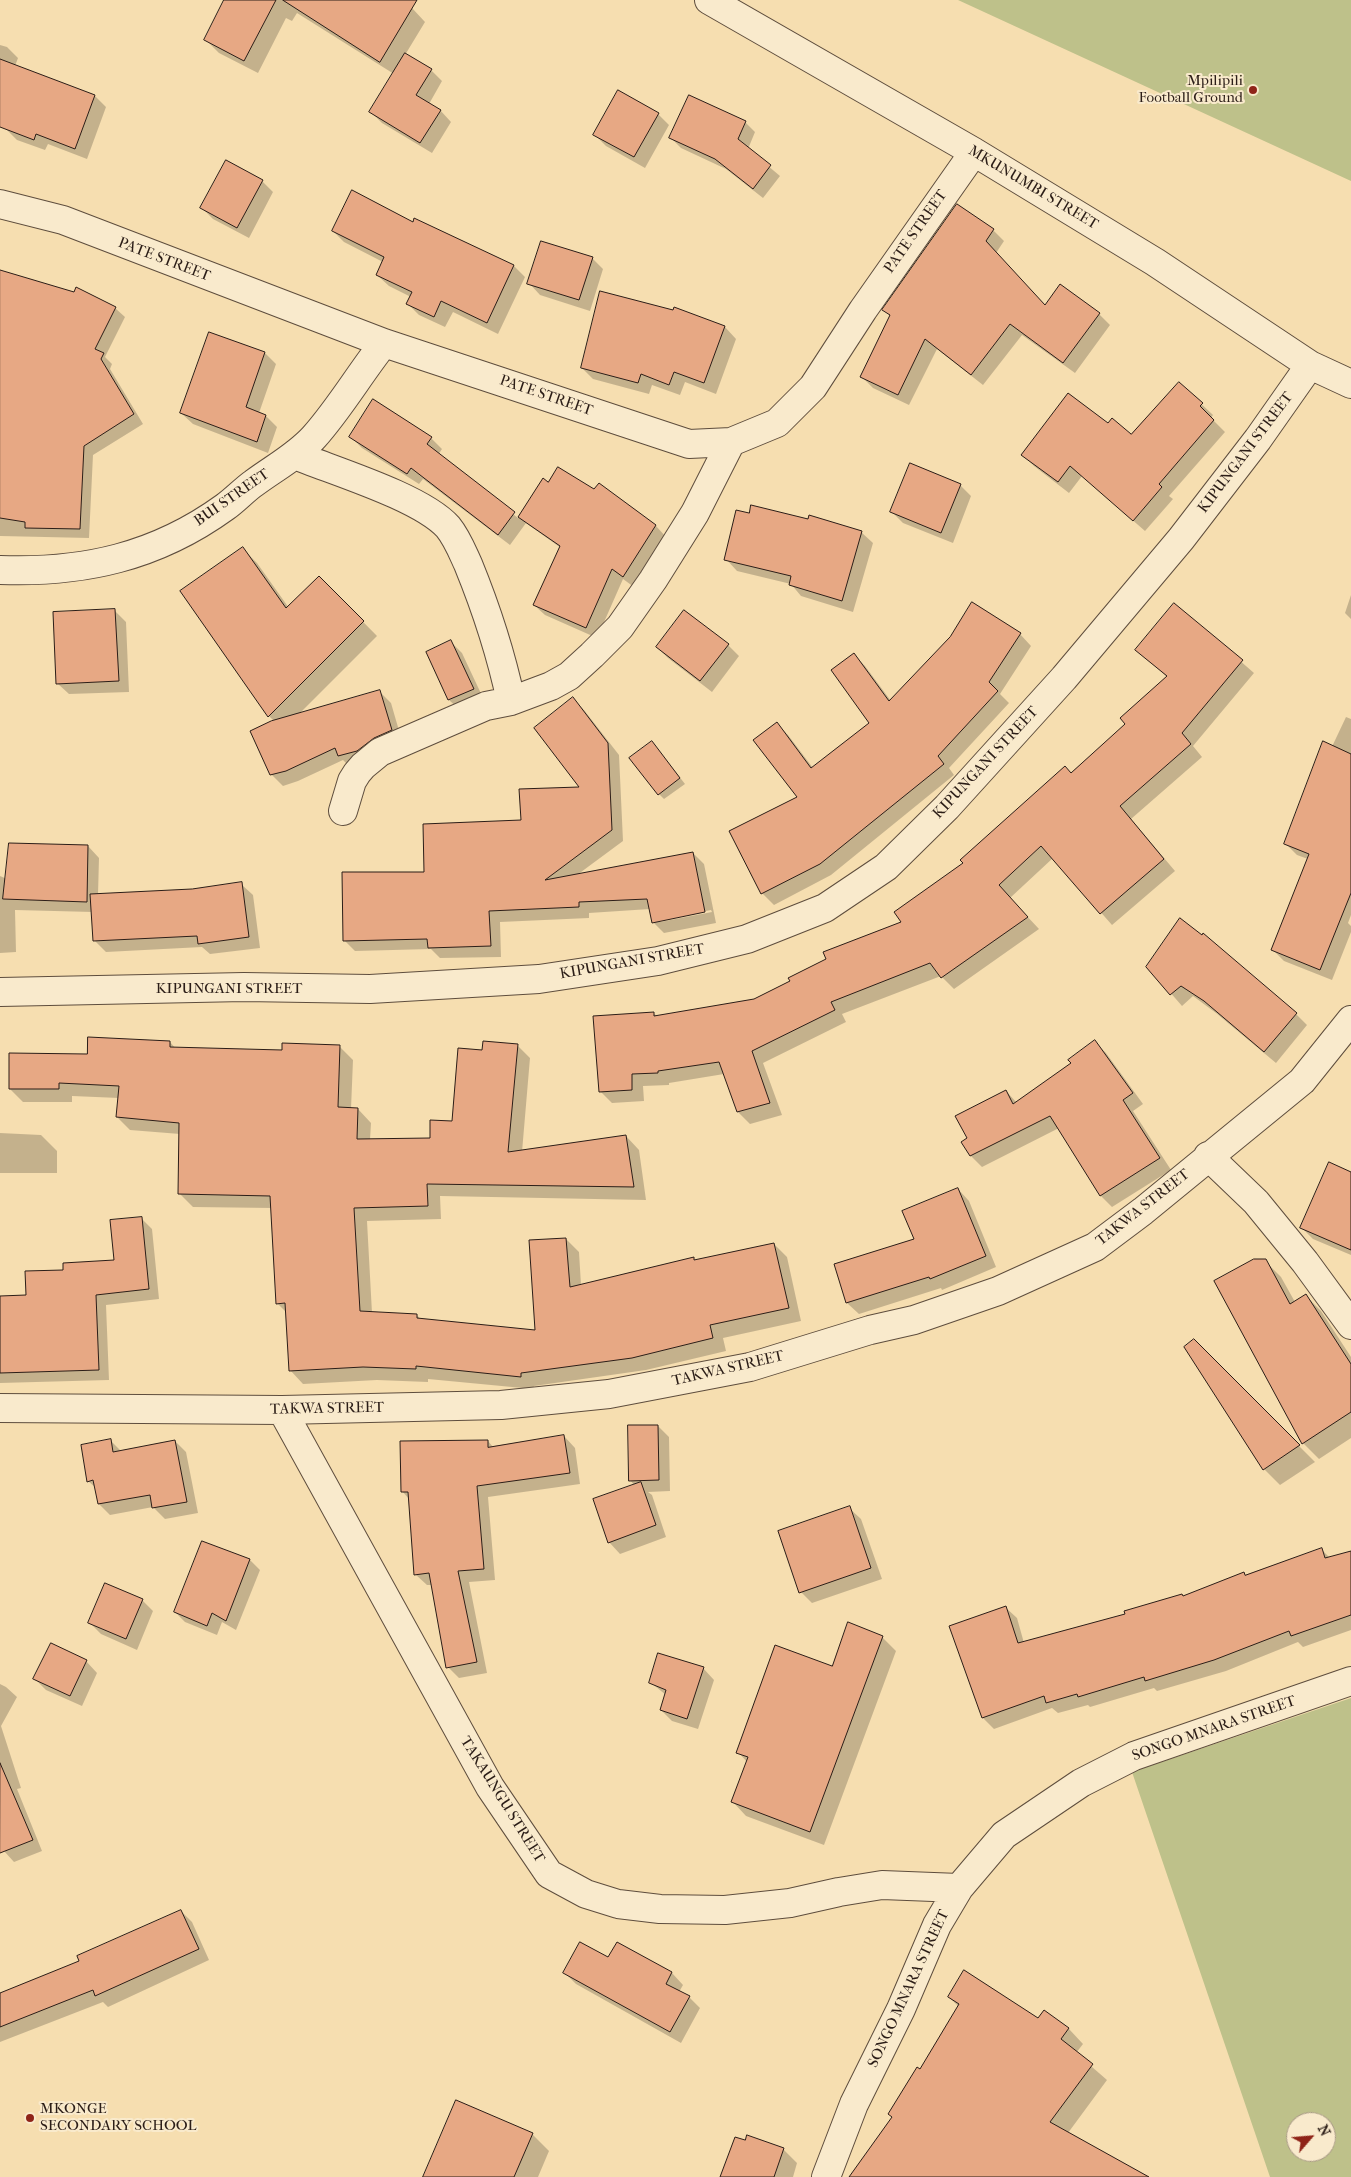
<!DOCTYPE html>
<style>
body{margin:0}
#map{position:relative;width:1351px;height:2177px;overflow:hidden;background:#f6deb0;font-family:"IM FELL French Canon",serif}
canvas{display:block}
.north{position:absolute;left:1286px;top:2112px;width:50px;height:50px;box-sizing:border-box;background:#f9eacc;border:1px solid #a79884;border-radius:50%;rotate:63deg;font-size:14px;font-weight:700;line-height:20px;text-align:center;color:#2b1d17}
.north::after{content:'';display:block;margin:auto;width:18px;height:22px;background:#8f2418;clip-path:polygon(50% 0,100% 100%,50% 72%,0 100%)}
</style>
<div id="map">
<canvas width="1351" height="2177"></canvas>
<div class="north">N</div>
</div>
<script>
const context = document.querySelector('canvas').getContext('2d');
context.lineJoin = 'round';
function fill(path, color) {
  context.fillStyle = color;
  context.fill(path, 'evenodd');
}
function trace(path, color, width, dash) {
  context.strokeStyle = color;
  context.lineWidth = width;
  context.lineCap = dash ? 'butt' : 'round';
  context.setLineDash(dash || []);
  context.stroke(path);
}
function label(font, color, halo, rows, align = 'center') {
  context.font = font + ' "IM FELL French Canon",serif';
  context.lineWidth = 4;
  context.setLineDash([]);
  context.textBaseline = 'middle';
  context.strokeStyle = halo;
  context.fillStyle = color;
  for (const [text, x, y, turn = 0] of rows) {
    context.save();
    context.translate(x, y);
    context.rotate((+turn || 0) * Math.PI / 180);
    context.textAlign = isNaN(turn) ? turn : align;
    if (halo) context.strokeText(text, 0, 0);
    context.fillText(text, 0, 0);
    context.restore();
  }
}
fill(new Path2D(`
 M 958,0 L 1351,0 L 1351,181 Z
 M 1351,1698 L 1351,2177 L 1270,2177 L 1132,1772 ZM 1296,2122 L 1326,2122 L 1326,2152 L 1296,2152 Z`), '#bec18a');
fill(new Path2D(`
 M 226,0 L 398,0 L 412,8 L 425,22 L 405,55 L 431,70 L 442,81 L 429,104 L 440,110 L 451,122 L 432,153 L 382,123 L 371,112 L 394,74 L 297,13 L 292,21 L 286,18 L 258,73 L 219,53 L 206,40 Z
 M 0,45 L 7,47 L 18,58 L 15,66 L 95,96 L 106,107 L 87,159 L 48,144 L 45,150 L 17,140 L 6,129 L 0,116 Z
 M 658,114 L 669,125 L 645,168 L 606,146 L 594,134 Z
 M 745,122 L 755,132 L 748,149 L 780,176 L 763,198 L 726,169 L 681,148 L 671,138 Z
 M 262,181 L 273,192 L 249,238 L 213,219 L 202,208 Z
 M 415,219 L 514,266 L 525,277 L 498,334 L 453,312 L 445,327 L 419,315 L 408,304 L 411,297 L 389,286 L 377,275 L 383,262 L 344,242 L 333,231 L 413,223 Z
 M 993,230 L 1004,241 L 996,253 L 1046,307 L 1099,314 L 1110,325 L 1075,373 L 1022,335 L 983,385 L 937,349 L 909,405 L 873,388 L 862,377 L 890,316 L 884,310 Z
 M 592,258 L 603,269 L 590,311 L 540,295 L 529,283 Z
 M 0,271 L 115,308 L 125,317 L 105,357 L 112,364 L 110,369 L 143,424 L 93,455 L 89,538 L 0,536 Z
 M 675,308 L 725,327 L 736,339 L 716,394 L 685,382 L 680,395 L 652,385 L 649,394 L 593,379 L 582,368 L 674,312 Z
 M 210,333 L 265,353 L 276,364 L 259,413 L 266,416 L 277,427 L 268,453 L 193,424 L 181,413 Z
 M 1179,383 L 1213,415 L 1211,418 L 1225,432 L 1169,496 L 1173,499 L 1145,531 L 1082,476 L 1069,493 L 1034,466 L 1023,455 L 1131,436 Z
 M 351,437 L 431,438 L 442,449 L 438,455 L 518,518 L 544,480 L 549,484 L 594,491 L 599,485 L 656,526 L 666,537 L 634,587 L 623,579 L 597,638 L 545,615 L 534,605 L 561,548 L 526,523 L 510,545 L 423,479 L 419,484 L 362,448 Z
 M 960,485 L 971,496 L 953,543 L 903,523 L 892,512 Z
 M 861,532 L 873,543 L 853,612 L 801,596 L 791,584 L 737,571 L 726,559 Z
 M 243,549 L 257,563 L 289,608 L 319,577 L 377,636 L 298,715 L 380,692 L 391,703 L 402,741 L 350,767 L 343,760 L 298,781 L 283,786 L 271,774 L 274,721 L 269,716 Z
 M 1351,595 L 1351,619 L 1345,613 Z
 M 1175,604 L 1254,673 L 1193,746 L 1202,757 L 1131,819 L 1175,871 L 1112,925 L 1053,858 L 1010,898 L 1039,929 L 954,989 L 941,976 L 842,1014 L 846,1022 L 763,1063 L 782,1115 L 750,1124 L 738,1112 L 724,1074 L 669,1083 L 669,1085 L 643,1086 L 644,1101 L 612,1103 L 600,1091 L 653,1013 L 657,1016 L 754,1001 L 903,923 L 965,864 L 1127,724 L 1167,677 L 1137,650 Z
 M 115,611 L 126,622 L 129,692 L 69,694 L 57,683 Z
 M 1020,634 L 1031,646 L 1000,694 L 1009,703 L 949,768 L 954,775 L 831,875 L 774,905 L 762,893 L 799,797 L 777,724 L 788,735 L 813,768 L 871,724 L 854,655 L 865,666 L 891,701 Z
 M 451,642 L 462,653 L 484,700 L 461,711 L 449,700 L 428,652 Z
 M 728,645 L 739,656 L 712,692 L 668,658 L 657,647 Z
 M 573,699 L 584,710 L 619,755 L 623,841 L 577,875 L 693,853 L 704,864 L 716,923 L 664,933 L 653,922 L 650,909 L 589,913 L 589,918 L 500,922 L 501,957 L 440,958 L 431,949 L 355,951 L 344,940 L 425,873 L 582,788 ZM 711,910 L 712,912 L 660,922 L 660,920 Z
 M 1346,717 L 1351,719 L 1351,915 L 1348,923 L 1351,926 L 1351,932 L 1332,980 L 1284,961 L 1273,950 L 1308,859 L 1297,855 L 1286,844 Z
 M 657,748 L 685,784 L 664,799 L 659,794 Z
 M 88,846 L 99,858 L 98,895 L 192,891 L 241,884 L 253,895 L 260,948 L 210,954 L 202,947 L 106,952 L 95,941 L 93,912 L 15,910 L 16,952 L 0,953 L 0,876 L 7,879 Z
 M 1148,967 L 1296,1014 L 1307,1025 L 1276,1063 L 1216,1013 L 1193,996 L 1182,1006 Z
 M 170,1042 L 176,1049 L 283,1051 L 340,1047 L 353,1060 L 351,1109 L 358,1109 L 371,1123 L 370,1140 L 431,1139 L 453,1122 L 483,1051 L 517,1045 L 530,1058 L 522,1152 L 626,1136 L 639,1150 L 646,1200 L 440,1196 L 441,1219 L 367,1221 L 372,1313 L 417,1315 L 421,1320 L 536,1331 L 566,1239 L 579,1252 L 581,1285 L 693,1259 L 696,1261 L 774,1244 L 787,1257 L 801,1321 L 723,1338 L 726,1351 L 646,1370 L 534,1386 L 533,1389 L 428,1379 L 428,1382 L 377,1380 L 303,1384 L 290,1370 L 287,1313 L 277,1303 L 272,1208 L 193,1207 L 179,1193 L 180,1134 L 130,1130 L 117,1117 L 119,1098 L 72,1096 L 72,1102 L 23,1102 L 10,1089 L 88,1055 Z
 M 1095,1042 L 1106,1053 L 1143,1104 L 1133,1111 L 1171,1170 L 1112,1207 L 1101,1196 L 1059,1128 L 982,1167 L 971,1156 L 963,1142 L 968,1138 L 1006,1091 L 1017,1103 L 1072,1063 Z
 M 0,1133 L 41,1135 L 57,1151 L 57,1173 L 0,1173 Z
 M 1351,1173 L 1351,1255 L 1313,1239 L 1302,1228 Z
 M 958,1189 L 969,1201 L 996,1267 L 942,1290 L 941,1288 L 859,1314 L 847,1303 L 835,1265 L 915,1239 Z
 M 142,1219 L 152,1229 L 159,1299 L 106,1305 L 109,1380 L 0,1383 L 0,1297 L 27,1297 L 65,1271 L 115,1261 Z
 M 1265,1261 L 1281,1277 L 1295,1302 L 1305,1295 L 1321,1311 L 1351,1357 L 1351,1438 L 1319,1459 L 1303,1443 Z
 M 1194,1341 L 1315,1462 L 1280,1485 L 1264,1469 Z
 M 658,1426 L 669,1437 L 670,1491 L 648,1492 L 652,1495 L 666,1537 L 620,1554 L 609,1542 L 635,1486 L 630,1480 Z
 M 564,1436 L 575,1448 L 580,1484 L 488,1497 L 495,1580 L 469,1582 L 487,1673 L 459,1678 L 448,1667 L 432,1585 L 427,1585 L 415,1574 L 409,1499 L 402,1491 L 488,1441 L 493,1447 Z
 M 110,1440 L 121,1451 L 175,1441 L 186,1452 L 198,1513 L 165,1519 L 153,1507 L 110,1515 L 99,1504 L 96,1488 L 88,1481 Z
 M 849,1508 L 861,1519 L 882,1579 L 812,1603 L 801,1592 Z
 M 203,1543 L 250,1560 L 260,1570 L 236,1630 L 222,1622 L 217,1635 L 185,1622 L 175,1612 Z
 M 1322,1550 L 1330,1558 L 1351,1552 L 1351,1630 L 1303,1647 L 1298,1642 L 1226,1671 L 1157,1691 L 1154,1688 L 1090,1707 L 1088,1705 L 1058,1713 L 1052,1708 L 994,1729 L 983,1718 L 1005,1607 L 1017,1618 L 1024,1643 L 1127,1615 L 1182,1595 L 1184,1597 Z
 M 142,1600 L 153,1611 L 137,1650 L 101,1634 L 90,1623 Z
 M 882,1637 L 896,1651 L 824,1845 L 746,1816 L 733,1802 L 748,1763 L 738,1752 L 833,1668 Z
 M 86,1661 L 97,1673 L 82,1706 L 46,1690 L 35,1679 Z
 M 703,1668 L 714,1680 L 698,1729 L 672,1721 L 661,1710 L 666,1695 L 650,1682 Z
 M 0,1684 L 6,1687 L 17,1697 L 1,1726 L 21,1788 L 17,1789 L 42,1851 L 14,1862 L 4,1851 L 0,1842 Z
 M 181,1911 L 192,1922 L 209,1960 L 108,2007 L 103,2002 L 0,2042 L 0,1995 L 81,1962 Z
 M 617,1943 L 672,1973 L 683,1985 L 679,1992 L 689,1997 L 700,2008 L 681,2043 L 576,1984 L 565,1973 L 609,1959 Z
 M 949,1997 L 1038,2020 L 1044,2011 L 1069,2029 L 1083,2044 L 1076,2053 L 1107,2080 L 1068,2133 L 1147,2177 L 868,2177 L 893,2117 L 959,2007 Z
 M 532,2134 L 549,2151 L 538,2177 L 424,2177 Z
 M 783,2149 L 797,2163 L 793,2177 L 721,2177 Z`), '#0003');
const building = new Path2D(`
 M 224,0 L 276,0 L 244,61 L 204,40 Z
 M 283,0 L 417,0 L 380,62 Z
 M 405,53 L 432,69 L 416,95 L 441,110 L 420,143 L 369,112 Z
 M 0,59 L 95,95 L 75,149 L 36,134 L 34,140 L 0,127 Z
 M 618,90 L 659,113 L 634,157 L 593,135 Z
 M 689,95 L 746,121 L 738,139 L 771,165 L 753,189 L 715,159 L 669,138 Z
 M 226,160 L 263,180 L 237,228 L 200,208 Z
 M 352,190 L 413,222 L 414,218 L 514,265 L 487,323 L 441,301 L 434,317 L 406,304 L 412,292 L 376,275 L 384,257 L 332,231 Z
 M 957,204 L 994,229 L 986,241 L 1045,305 L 1060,284 L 1100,313 L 1063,363 L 1010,324 L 971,375 L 925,339 L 898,395 L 860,377 L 890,315 L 882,310 Z
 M 541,241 L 593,257 L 579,300 L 527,284 Z
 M 0,270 L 74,292 L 76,287 L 116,307 L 95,349 L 104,353 L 101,359 L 134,414 L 84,446 L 80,529 L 25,528 L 25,522 L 0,518 Z
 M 600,291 L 673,310 L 674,307 L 725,326 L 704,383 L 674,372 L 669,385 L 641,374 L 638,383 L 581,368 Z
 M 209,332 L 265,352 L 246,407 L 266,415 L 257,442 L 180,413 Z
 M 1179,382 L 1203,403 L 1200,406 L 1214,420 L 1159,484 L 1162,487 L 1133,521 L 1070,466 L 1058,482 L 1021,455 L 1068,393 L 1108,423 L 1112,418 L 1131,434 Z
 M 373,399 L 432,437 L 427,444 L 515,512 L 498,535 L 411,468 L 407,474 L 349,437 Z
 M 910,463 L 961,484 L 941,533 L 890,512 Z
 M 558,467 L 594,489 L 599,483 L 656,525 L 623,577 L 612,569 L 586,628 L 533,605 L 560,546 L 518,517 L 543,478 L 548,482 Z
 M 751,505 L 808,519 L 809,515 L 862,531 L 842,601 L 789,585 L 791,576 L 724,560 L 736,510 L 749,513 Z
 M 243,547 L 286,608 L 319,576 L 364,621 L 268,717 L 180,591 Z
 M 972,602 L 1021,633 L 989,682 L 998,691 L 938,756 L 944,764 L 820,864 L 761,894 L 729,831 L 797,797 L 753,740 L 777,722 L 811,768 L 869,723 L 831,670 L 854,653 L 889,701 L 950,637 Z
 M 1174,603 L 1243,660 L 1182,733 L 1191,744 L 1120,806 L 1164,859 L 1100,914 L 1041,846 L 999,885 L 1028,917 L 941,978 L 930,963 L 831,1002 L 835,1010 L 752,1051 L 770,1103 L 737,1112 L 719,1062 L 658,1071 L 658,1073 L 632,1074 L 632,1090 L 599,1092 L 593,1016 L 654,1012 L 654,1016 L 754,999 L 790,981 L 788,978 L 826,959 L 823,952 L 901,922 L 894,912 L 963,863 L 960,860 L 1065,766 L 1071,773 L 1125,724 L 1120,718 L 1167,676 L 1135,650 Z
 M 115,609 L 119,681 L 56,684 L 53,612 Z
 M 684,610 L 729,644 L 700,681 L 656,647 Z
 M 451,640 L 474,689 L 448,700 L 426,652 Z
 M 380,690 L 392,730 L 374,738 L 357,751 L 338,756 L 335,748 L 286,771 L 270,775 L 250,731 L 271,721 Z
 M 573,697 L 608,743 L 612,830 L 545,880 L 693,852 L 705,912 L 652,923 L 647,899 L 579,902 L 579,907 L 489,911 L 491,946 L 428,948 L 427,939 L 343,941 L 342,872 L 424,872 L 423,824 L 521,820 L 519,789 L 579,787 L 534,728 Z
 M 652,741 L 680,778 L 658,795 L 629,758 Z
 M 1323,741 L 1351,754 L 1351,893 L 1320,970 L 1271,950 L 1309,854 L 1284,844 Z
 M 9,843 L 88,845 L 87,902 L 3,899 Z
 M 242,882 L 249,937 L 198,944 L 197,936 L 93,941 L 90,894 L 192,889 Z
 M 1180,918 L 1202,935 L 1203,933 L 1297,1013 L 1264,1052 L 1204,1001 L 1181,986 L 1170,995 L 1146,967 Z
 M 88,1037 L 170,1041 L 170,1047 L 282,1050 L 282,1043 L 340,1045 L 338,1107 L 358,1108 L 357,1139 L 430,1138 L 430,1120 L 452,1121 L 458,1048 L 482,1050 L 483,1041 L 518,1044 L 508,1152 L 626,1135 L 634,1187 L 427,1184 L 428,1206 L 354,1208 L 360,1311 L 417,1314 L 417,1318 L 535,1330 L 529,1240 L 566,1238 L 570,1287 L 694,1257 L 694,1260 L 774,1243 L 789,1308 L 710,1325 L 713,1338 L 632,1358 L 521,1373 L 521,1377 L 416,1366 L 416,1369 L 363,1367 L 289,1371 L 285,1303 L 276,1304 L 270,1196 L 178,1194 L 179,1123 L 116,1117 L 119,1086 L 59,1083 L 59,1089 L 9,1089 L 9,1053 L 87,1054 Z
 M 1095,1040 L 1133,1093 L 1123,1100 L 1160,1158 L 1100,1196 L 1050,1116 L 970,1156 L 961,1142 L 967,1138 L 955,1116 L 1006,1090 L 1013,1104 L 1071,1063 L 1068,1060 Z
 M 1329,1162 L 1351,1172 L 1351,1250 L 1300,1228 Z
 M 958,1188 L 986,1256 L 930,1279 L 929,1277 L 846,1303 L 834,1264 L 914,1239 L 902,1211 Z
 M 142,1217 L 149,1289 L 96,1295 L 99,1370 L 0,1373 L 0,1296 L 26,1295 L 25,1271 L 63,1270 L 63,1263 L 114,1260 L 110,1220 Z
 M 1254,1259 L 1266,1259 L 1290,1304 L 1306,1294 L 1351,1364 L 1351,1412 L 1302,1444 L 1214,1281 Z
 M 1194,1339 L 1300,1445 L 1263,1470 L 1184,1347 Z
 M 628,1425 L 658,1425 L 659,1480 L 629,1481 Z
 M 564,1435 L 570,1473 L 477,1486 L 484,1569 L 458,1571 L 477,1662 L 446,1668 L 429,1573 L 414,1575 L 408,1492 L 401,1492 L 400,1441 L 488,1440 L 488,1447 Z
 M 111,1439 L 113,1452 L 175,1440 L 187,1502 L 152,1508 L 150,1495 L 98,1504 L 93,1480 L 87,1482 L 81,1445 Z
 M 641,1482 L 656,1525 L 608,1543 L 593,1499 Z
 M 850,1506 L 871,1568 L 799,1593 L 778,1531 Z
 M 202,1541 L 250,1559 L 226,1621 L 212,1613 L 207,1626 L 174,1612 Z
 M 1322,1548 L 1325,1558 L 1351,1551 L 1351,1615 L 1291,1636 L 1289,1631 L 1214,1660 L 1145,1681 L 1144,1677 L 1078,1697 L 1077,1694 L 1046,1703 L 1044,1696 L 982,1718 L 949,1626 L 1006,1606 L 1018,1643 L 1125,1614 L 1124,1611 L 1182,1594 L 1183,1596 L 1244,1572 L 1245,1575 Z
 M 105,1583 L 143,1599 L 126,1639 L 88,1623 Z
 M 848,1622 L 883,1636 L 810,1832 L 731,1802 L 748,1757 L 736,1753 L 775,1645 L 832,1666 Z
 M 51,1643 L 87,1660 L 70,1696 L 33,1679 Z
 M 658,1653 L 704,1667 L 687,1719 L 660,1710 L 666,1690 L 649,1683 Z
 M 0,1763 L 33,1840 L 0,1853 Z
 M 181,1910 L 199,1949 L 95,1996 L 93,1990 L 0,2027 L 0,1993 L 79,1961 L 77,1956 Z
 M 580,1942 L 608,1957 L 617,1942 L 672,1972 L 666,1984 L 690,1996 L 670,2032 L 563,1973 Z
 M 964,1970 L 1038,2018 L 1044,2010 L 1069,2028 L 1061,2039 L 1093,2064 L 1050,2122 L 1149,2177 L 849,2177 L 892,2117 L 888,2114 L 917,2067 L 920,2069 L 959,2004 L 948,1997 Z
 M 456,2100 L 533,2133 L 514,2177 L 423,2177 Z
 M 747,2135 L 784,2148 L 774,2177 L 720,2177 L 735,2137 L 745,2140 Z`);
fill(building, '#e7a884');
trace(building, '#2b1d17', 1);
const street = new Path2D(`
 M 709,0 L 974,152 L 1155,262 L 1310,365 L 1351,384
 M 0,204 L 63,220 L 384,343 L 689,444 L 731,442 L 777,423 L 813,387 L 863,310 L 974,152
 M 295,455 C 334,471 421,497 448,527 C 457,538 462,551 468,564 C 486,608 501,654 511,701
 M 0,570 C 83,573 156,557 225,507 C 235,500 244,490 254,483 C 274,468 297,456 314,437 C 340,408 360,373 384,343
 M 343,811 L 352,781 L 357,773 L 363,766 L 380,752 L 486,706 L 511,701 L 551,686 L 569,676 L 592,655 L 620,627 L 653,580 L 695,513 L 731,442
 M 0,992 L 244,987 L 370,989 L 539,979 L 658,961 L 747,939 L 825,908 L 886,867 L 947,807 L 1064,678 L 1181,539 L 1258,439 L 1310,365
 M 1208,1156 L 1256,1202 L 1305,1262 L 1351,1325
 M 0,1408 L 282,1410 L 501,1405 L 609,1394 L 750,1367 L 870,1330 L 914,1320 L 998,1291 L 1095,1247 L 1143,1211 L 1302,1081 L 1351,1020
 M 282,1410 L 490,1787 L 549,1874 L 586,1894 L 618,1904 L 660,1909 L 725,1910 L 790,1903 L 839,1892 L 882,1885 L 959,1888
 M 826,2177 L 854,2104 L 901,2009 L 937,1925 L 959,1888 L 1004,1835 L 1081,1783 L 1134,1756 L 1351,1681`);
trace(street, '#5e4d3d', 30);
trace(street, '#f9eacc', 28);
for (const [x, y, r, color] of [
 [1253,90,5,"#8f2418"],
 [30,2118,5,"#8f2418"]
]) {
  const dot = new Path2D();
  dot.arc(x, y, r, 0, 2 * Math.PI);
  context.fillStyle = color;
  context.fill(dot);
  trace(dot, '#f9eacc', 2);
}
label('15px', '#2b1d17', '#f9eacc', [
 ["Mpilipili",1243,81],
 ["Football Ground",1243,98],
 ["MKONGE",40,2109,"left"],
 ["SECONDARY SCHOOL",40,2126,"left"]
], 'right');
label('15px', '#2b1d17', '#f9eacc', [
 ["MKUNUMBI STREET",1033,188,31],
 ["PATE STREET",916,232,-55],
 ["PATE STREET",164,260,21],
 ["PATE STREET",546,396,19],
 ["KIPUNGANI STREET",1246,453,-53],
 ["BUI STREET",232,498,-35],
 ["KIPUNGANI STREET",986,763,-47],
 ["KIPUNGANI STREET",632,962,-10],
 ["KIPUNGANI STREET",229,989],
 ["TAKWA STREET",1143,1208,-38],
 ["TAKWA STREET",728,1369,-13],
 ["TAKWA STREET",327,1409,-1],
 ["SONGO MNARA STREET",1214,1729,-19],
 ["TAKAUNGU STREET",502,1800,58],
 ["SONGO MNARA STREET",909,1989,-65]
]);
</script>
